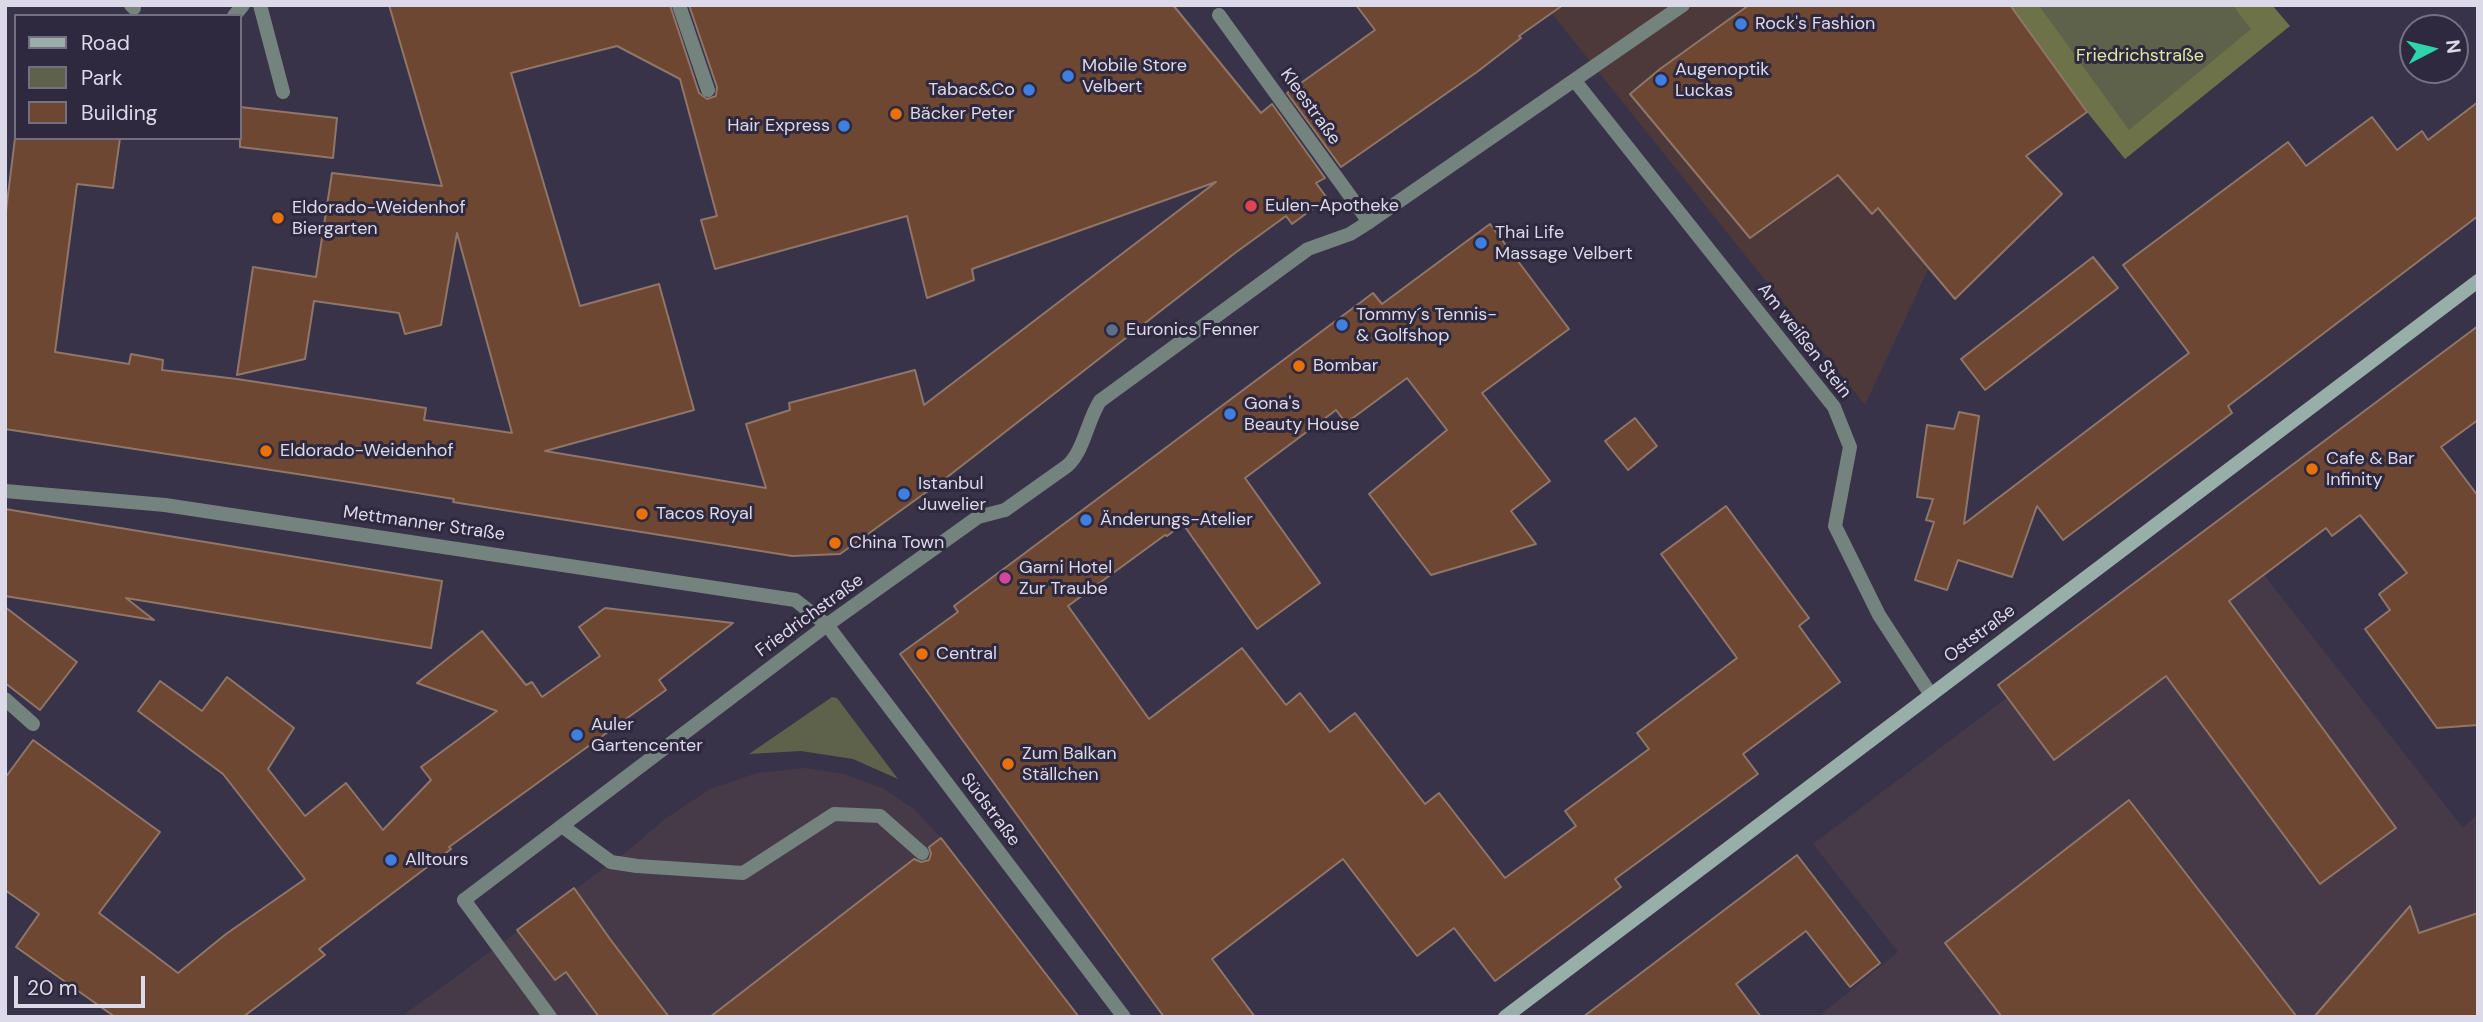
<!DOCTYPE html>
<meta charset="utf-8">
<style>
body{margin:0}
#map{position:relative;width:2483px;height:1022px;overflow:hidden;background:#383349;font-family:"DM Sans",sans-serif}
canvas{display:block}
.frame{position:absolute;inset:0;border:7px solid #dcdae8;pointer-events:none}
.legend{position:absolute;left:14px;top:14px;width:228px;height:126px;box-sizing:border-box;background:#2e293e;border:2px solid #747082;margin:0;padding:9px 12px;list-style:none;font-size:21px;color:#dcdae8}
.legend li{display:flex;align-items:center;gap:14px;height:35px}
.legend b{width:35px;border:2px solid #747082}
.north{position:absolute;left:2399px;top:14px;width:70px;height:70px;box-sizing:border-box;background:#2e293e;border:2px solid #747082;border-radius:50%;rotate:83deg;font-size:19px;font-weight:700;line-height:28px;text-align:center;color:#dcdae8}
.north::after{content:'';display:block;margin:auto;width:24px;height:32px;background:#2dd5ab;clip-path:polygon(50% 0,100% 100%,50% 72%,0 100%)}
.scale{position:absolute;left:14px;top:976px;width:131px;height:32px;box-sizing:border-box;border:4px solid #dcdae8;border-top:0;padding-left:9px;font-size:21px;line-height:24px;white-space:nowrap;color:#dcdae8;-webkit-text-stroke:5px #2e293e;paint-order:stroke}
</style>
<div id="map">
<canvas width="2483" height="1022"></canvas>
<div class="frame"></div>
<ul class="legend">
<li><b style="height:9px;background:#98aea8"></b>Road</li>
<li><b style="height:19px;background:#5f624a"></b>Park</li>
<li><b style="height:19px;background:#6d4732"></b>Building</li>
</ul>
<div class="north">N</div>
<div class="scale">20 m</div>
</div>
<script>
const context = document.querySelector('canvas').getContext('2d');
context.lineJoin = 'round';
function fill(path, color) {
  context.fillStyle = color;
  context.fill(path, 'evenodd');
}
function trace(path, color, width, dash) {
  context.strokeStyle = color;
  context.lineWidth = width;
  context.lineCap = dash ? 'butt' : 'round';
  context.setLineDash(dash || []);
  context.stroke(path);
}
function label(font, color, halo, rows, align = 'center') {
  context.font = font + ' "DM Sans",sans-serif';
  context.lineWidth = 6;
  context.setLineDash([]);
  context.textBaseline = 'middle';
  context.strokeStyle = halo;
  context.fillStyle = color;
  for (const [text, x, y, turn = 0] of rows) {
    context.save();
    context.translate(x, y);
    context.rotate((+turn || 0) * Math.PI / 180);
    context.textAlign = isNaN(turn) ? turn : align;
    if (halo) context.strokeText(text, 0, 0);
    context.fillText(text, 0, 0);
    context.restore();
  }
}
fill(new Path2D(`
 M 1545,5 L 2010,5 L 2087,112 L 2023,158 L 1948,227 L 1865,405 Z`), '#4d383a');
fill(new Path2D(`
 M 2264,575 L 2463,828 L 2478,814 L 2478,1017 L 1818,1017 L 1898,952 L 1813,844 L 2008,697 L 2192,628 Z
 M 805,768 L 844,774 L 884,789 L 914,809 L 941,838 L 1079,1017 L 401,1017 L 626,852 L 665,819 L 710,789 L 757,773 Z`), '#473a48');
fill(new Path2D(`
 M 2039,5 L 2232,5 L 2252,29 L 2129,131 Z
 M 832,697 L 837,698 L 898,779 L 853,759 L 801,751 L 749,754 Z`), '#5f624a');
fill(new Path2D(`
 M 2010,5 L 2039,5 L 2129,130 L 2251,29 L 2232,5 L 2272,5 L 2290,26 L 2125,159 L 2087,112 Z`), '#6d7248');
const building = new Path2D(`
 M 389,5 L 670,5 L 699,93 L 707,99 L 716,96 L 717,87 L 689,5 L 1173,5 L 1261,113 L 1272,104 L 1325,178 L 1316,183 L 1327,198 L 1292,224 L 1286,216 L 1235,253 L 946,478 L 840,554 L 792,556 L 453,502 L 454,499 L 362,484 L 5,429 L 5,219 L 15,138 L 120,138 L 113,188 L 77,184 L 55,352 L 129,364 L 131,354 L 163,360 L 162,370 L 237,379 L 426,408 L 424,420 L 512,433 L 457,233 L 441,325 L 405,334 L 399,313 L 314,301 L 305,359 L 237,375 L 253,267 L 316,277 L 332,173 L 442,186 ZM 617,46 L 680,79 L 717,216 L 701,220 L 715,269 L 907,216 L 927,298 L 974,280 L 972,269 L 1216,182 L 924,405 L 915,370 L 789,403 L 790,410 L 746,424 L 766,488 L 545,451 L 694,410 L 659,284 L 580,306 L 511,73 Z
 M 1356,5 L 1563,5 L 1519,36 L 1521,38 L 1477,72 L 1341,167 L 1287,93 L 1375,30 Z
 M 1749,5 L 2010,5 L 2087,112 L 2026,156 L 2062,194 L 1955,299 L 1878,208 L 1872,214 L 1838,175 L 1750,238 L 1630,94 L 1660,69 Z
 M 2478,102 L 2478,216 L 2228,406 L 2232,413 L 2063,540 L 2037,506 L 2012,577 L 1958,560 L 1947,590 L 1915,580 L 1934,522 L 1926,520 L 1933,499 L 1917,497 L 1927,425 L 1954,429 L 1959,412 L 1979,416 L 1964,524 L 2189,353 L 2123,265 L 2288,142 L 2306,166 L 2372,117 L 2397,150 L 2422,131 L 2428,140 Z
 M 240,107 L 337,118 L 333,158 L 240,147 Z
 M 1490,224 L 1569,329 L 1482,393 L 1550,481 L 1511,511 L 1536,544 L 1431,575 L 1369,494 L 1447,430 L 1407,378 L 1346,423 L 1336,410 L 1245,478 L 1320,583 L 1257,629 L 1183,524 L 1167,536 L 1165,535 L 1068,606 L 1149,719 L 1242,648 L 1286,705 L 1300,693 L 1330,732 L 1355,713 L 1425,804 L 1439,793 L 1505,878 L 1576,826 L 1565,811 L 1649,749 L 1637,733 L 1737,658 L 1661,554 L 1726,506 L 1809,618 L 1799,626 L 1840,682 L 1743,754 L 1758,774 L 1615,879 L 1621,887 L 1495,981 L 1454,928 L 1417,956 L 1343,859 L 1212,959 L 1255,1017 L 1164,1017 L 900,654 L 958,612 L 954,606 L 1373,293 L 1382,304 Z
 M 2093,257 L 2118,288 L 1985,390 L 1961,359 Z
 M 2478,326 L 2478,420 L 2441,447 L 2478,496 L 2478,725 L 2437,728 L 2365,629 L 2390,610 L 2379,594 L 2407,573 L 2360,515 L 2332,536 L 2326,528 L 2229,601 L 2396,828 L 2320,884 L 2166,676 L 2054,760 L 1998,685 Z
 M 1635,418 L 1657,446 L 1628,470 L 1605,441 Z
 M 5,509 L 442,581 L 431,648 L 126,598 L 154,620 L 5,596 Z
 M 5,607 L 77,662 L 40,710 L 5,683 Z
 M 605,608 L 733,623 L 659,680 L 666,690 L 449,847 L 451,849 L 319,949 L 325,955 L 243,1017 L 115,1017 L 16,947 L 39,914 L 5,890 L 5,778 L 33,740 L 160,832 L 99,913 L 178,973 L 226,934 L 305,879 L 223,774 L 138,711 L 160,681 L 202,711 L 227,677 L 294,728 L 268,769 L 305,816 L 346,783 L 383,830 L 431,780 L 421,767 L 497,711 L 417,683 L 482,631 L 526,685 L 532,682 L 542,697 L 600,656 L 579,627 Z
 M 2129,800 L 2297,1017 L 2002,1017 L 1945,943 Z
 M 941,838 L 1079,1017 L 710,1017 L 914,859 L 921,862 L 929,860 L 931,854 L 929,847 Z
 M 1797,855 L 1880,963 L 1850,987 L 1806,931 L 1736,984 L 1761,1017 L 1583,1017 Z
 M 574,888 L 610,939 L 669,1017 L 599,1017 L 566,972 L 555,980 L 517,930 Z
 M 2410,906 L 2419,933 L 2478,913 L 2478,1017 L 2314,1017 Z`);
fill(building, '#6d4732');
trace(building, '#907669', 2);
trace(new Path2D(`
 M 131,5 L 134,8
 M 260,5 L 283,92
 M 679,5 L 708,90
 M 1219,15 L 1369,222
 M 234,16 L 243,5
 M 5,699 L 33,724
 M 562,826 L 611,862 L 637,866 L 743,873 L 834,814 L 880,816 L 922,853
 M 464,900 L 550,1017`), '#75837f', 14);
trace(new Path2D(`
 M 1575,81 L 1834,407 L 1850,447 L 1835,526 L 1879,615 L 1931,695
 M 5,491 L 165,505 L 795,600 L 827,625 L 1124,1017
 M 464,900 L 827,625 L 978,517 L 1005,510 L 1067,466 C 1084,451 1087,421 1100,401 L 1308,249 L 1350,234 L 1369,222 L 1683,5`), '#75837f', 14);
trace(new Path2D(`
 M 1505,1017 L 2478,281`), '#98aea8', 14);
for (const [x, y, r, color] of [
 [1741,24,7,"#3f7fe0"],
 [1068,76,7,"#3f7fe0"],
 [1661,80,7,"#3f7fe0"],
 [1029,90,7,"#3f7fe0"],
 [896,114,7,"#e8710a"],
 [844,126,7,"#3f7fe0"],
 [1251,206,7,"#e0444e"],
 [278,218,7,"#e8710a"],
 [1481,243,7,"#3f7fe0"],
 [1342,325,7,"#3f7fe0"],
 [1112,330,7,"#5c6f8a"],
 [1299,366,7,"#e8710a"],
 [1230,414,7,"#3f7fe0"],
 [266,451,7,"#e8710a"],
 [2312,469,7,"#e8710a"],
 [904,494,7,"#3f7fe0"],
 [642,514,7,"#e8710a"],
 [1086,520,7,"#3f7fe0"],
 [835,543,7,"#e8710a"],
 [1005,578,7,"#d1479c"],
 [922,654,7,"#e8710a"],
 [577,735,7,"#3f7fe0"],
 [1008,764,7,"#e8710a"],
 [391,860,7,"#3f7fe0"]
]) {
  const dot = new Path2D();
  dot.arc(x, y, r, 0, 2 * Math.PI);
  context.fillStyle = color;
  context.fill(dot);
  trace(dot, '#2e293e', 2.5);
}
label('18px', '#dcdae8', '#2e293e', [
 ["Rock's Fashion",1755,24],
 ["Mobile Store",1082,66],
 ["Velbert",1082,87],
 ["Augenoptik",1675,70],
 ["Luckas",1675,91],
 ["Tabac&Co",1015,90,"right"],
 ["Bäcker Peter",910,114],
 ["Hair Express",830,126,"right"],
 ["Eulen-Apotheke",1265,206],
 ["Eldorado-Weidenhof",292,208],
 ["Biergarten",292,229],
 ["Thai Life",1495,233],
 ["Massage Velbert",1495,254],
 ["Tommy´s Tennis-",1356,315],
 ["& Golfshop",1356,336],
 ["Euronics Fenner",1126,330],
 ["Bombar",1313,366],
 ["Gona's",1244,404],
 ["Beauty House",1244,425],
 ["Eldorado-Weidenhof",280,451],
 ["Cafe & Bar",2326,459],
 ["Infinity",2326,480],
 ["Istanbul",918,484],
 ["Juwelier",918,505],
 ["Tacos Royal",656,514],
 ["Änderungs-Atelier",1100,520],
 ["China Town",849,543],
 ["Garni Hotel",1019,568],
 ["Zur Traube",1019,589],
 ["Central",936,654],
 ["Auler",591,725],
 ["Gartencenter",591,746],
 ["Zum Balkan",1022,754],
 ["Ställchen",1022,775],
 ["Alltours",405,860]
], 'left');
label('18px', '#dfe9a2', '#2e293e', [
 ["Friedrichstraße",2140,56]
]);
label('18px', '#dcdae8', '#2e293e', [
 ["Kleestraße",1310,107,54],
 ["Am weißen Stein",1804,341,52],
 ["Mettmanner Straße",424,524,8],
 ["Friedrichstraße",810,616,-36],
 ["Oststraße",1980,634,-37],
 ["Südstraße",990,810,53]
]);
</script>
